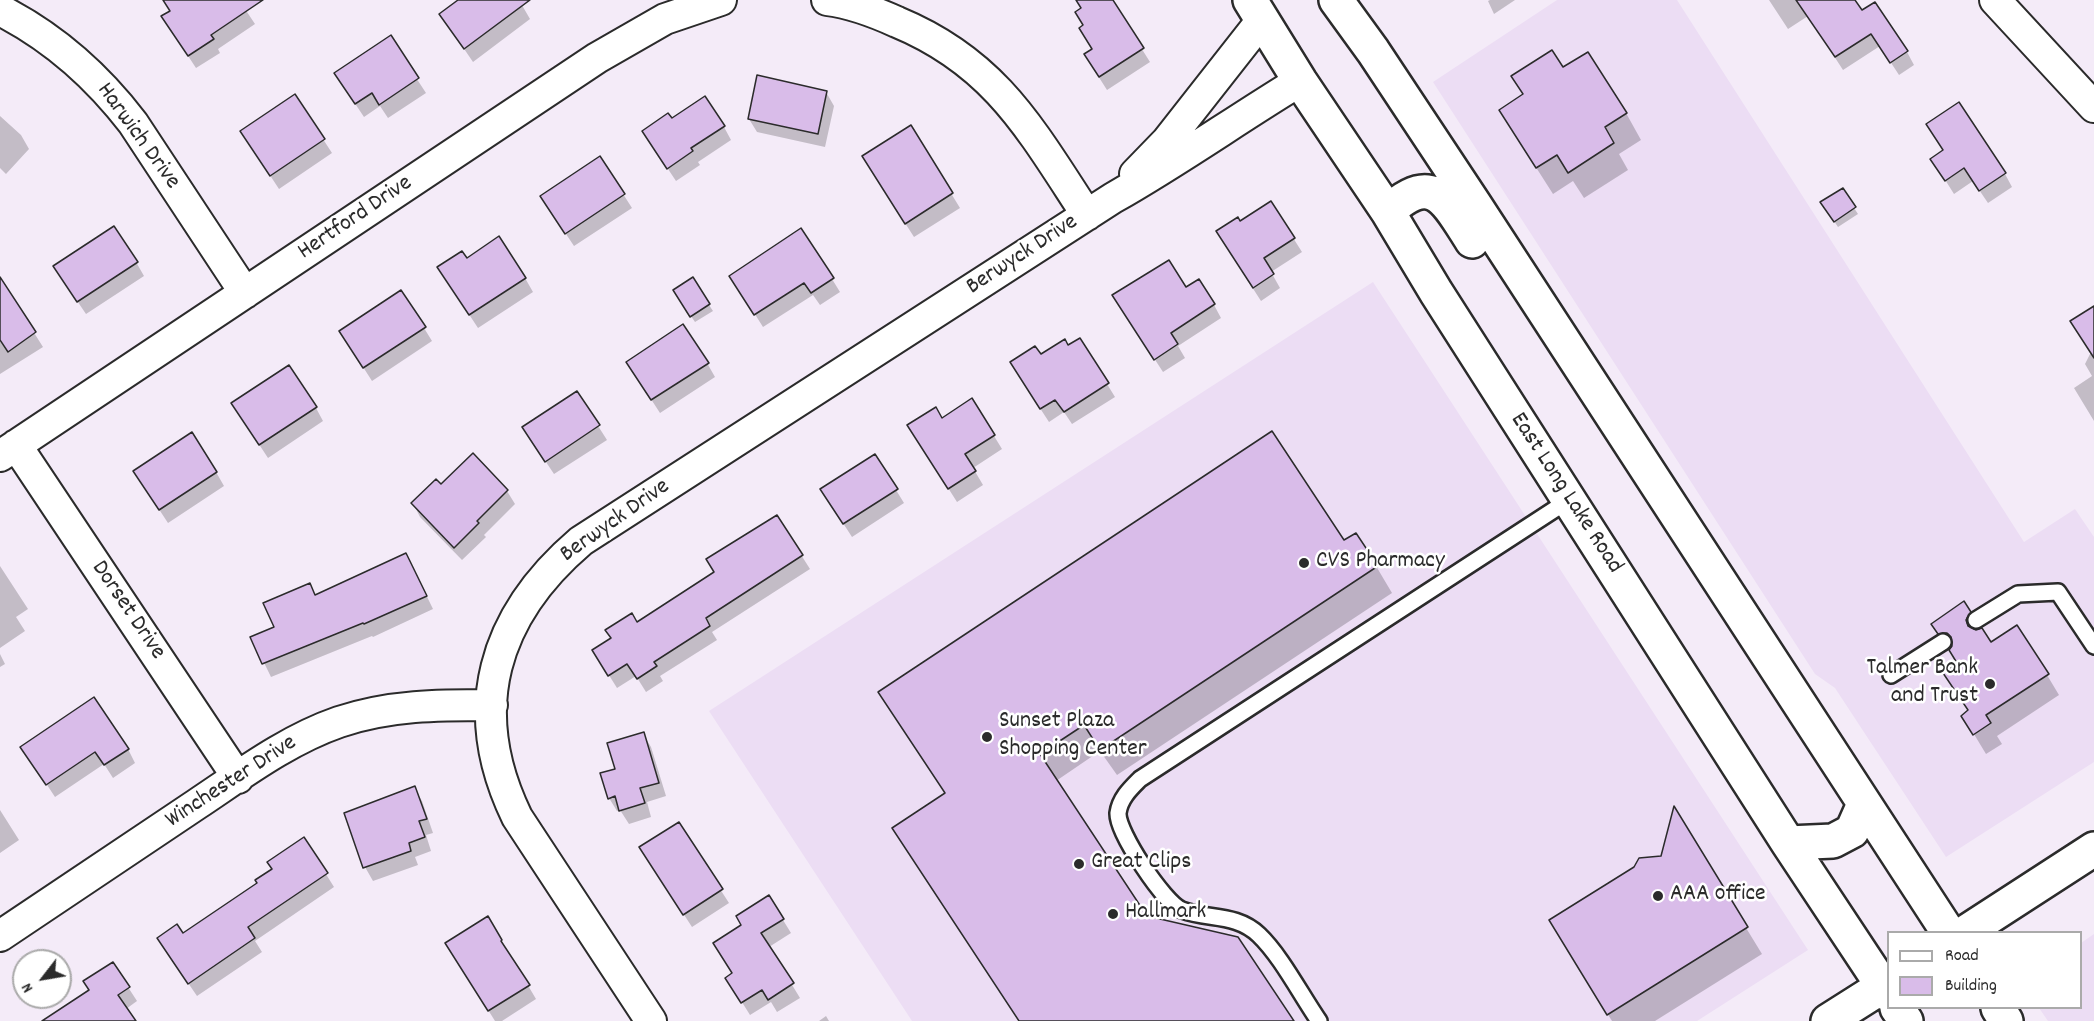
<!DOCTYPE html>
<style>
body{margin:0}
#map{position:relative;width:2094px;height:1021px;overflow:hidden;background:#f4ebf8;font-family:Dekko,sans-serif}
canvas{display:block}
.legend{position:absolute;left:1887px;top:931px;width:195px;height:78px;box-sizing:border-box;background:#fff;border:2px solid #aaa;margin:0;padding:8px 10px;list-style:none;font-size:18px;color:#2b2b2b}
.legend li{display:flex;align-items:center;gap:12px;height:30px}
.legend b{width:30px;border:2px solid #aaa}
.north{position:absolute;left:12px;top:949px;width:60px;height:60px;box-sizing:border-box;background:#fff;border:2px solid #aaa;border-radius:50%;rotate:239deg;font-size:16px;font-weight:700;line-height:24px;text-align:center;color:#2b2b2b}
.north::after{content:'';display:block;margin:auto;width:21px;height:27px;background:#2b2b2b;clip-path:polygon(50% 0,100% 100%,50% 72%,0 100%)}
</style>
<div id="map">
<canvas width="2094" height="1021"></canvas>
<ul class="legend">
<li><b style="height:8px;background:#fff"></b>Road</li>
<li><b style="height:16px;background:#d9bce9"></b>Building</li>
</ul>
<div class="north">N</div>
</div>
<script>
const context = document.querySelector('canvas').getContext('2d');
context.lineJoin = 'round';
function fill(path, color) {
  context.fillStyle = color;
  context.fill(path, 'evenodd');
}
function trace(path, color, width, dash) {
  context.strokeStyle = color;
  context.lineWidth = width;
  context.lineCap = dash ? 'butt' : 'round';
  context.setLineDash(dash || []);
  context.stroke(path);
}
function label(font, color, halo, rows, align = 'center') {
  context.font = font + ' Dekko,sans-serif';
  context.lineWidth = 5;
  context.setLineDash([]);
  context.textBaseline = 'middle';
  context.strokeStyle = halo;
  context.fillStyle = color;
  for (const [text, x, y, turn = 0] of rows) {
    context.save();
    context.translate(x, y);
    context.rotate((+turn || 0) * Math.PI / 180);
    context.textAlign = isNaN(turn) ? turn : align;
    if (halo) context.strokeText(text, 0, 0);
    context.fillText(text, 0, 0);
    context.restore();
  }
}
fill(new Path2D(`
 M 1557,0 L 1677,0 L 2024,542 L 2075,509 L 2094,537 L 2094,762 L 1946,857 L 1835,688 L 1815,674 L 1433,82 Z
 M 1373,282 L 1808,950 L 1697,1021 L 912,1021 L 709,711 Z
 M 2094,934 L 2094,1021 L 2048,1021 L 2039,1008 L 2080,1008 L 2081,943 Z`), '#ecddf4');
fill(new Path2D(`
 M 164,0 L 239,0 L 255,24 L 218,49 L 220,53 L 196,68 L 171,30 L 171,12 Z
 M 460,0 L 519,0 L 530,19 L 473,62 L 441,15 Z
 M 1077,0 L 1111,0 L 1150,62 L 1107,90 L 1093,68 L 1094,50 L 1082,8 Z
 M 1490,0 L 1515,0 L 1494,14 L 1488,1 Z
 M 1769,0 L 1853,0 L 1862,12 L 1907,52 L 1914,65 L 1899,75 L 1880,46 L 1843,70 L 1808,16 L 1788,29 Z
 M 390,38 L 426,93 L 388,118 L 380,106 L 364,117 L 344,87 Z
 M 1562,69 L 1626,113 L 1641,140 L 1619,154 L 1628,170 L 1584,198 L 1573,181 L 1553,194 L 1516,136 Z
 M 826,92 L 834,106 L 825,147 L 757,132 L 749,119 Z
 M 295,96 L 332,153 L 279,189 L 250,145 Z
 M 0,116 L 21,135 L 29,149 L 6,174 L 0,168 Z
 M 671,120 L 724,127 L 731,140 L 698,162 L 700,165 L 676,181 L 652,145 Z
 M 911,128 L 960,208 L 914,237 L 871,170 Z
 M 600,158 L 632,208 L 574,246 L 550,210 Z
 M 1932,159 L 2005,174 L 2012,187 L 1988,203 L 1973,181 L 1954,194 Z
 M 1842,190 L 1858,214 L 1838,227 L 1826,209 Z
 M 1271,203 L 1302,252 L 1271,272 L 1280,288 L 1261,301 L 1225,245 L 1239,223 Z
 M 466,260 L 525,278 L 533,292 L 478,328 L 447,281 Z
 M 136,262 L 144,276 L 86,314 L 63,280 Z
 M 832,279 L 840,292 L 820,305 L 813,295 L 763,327 L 739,289 Z
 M 1186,289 L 1214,305 L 1221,318 L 1178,346 L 1185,358 L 1163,372 L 1122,309 Z
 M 9,293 L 43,347 L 0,374 L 0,299 Z
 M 678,297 L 709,305 L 713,311 L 695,322 Z
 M 2094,308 L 2094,421 L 2074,388 L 2092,376 L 2085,364 L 2091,352 Z
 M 424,328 L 432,341 L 372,381 L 349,345 Z
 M 1068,347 L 1107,384 L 1115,397 L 1072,424 L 1064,412 L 1049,422 L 1019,376 L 1040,356 Z
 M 707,363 L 715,377 L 660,413 L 636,376 Z
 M 577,393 L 607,440 L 554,474 L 532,441 Z
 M 972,400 L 1002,449 L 973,468 L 983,485 L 957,502 L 917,439 L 941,420 Z
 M 316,408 L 323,421 L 268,458 L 241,417 Z
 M 216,472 L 224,486 L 168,523 L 143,485 Z
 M 441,486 L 507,491 L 515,504 L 484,535 L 486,537 L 462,560 L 420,517 L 413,503 Z
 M 896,490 L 904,503 L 852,537 L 830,503 Z
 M 777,517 L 810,569 L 712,632 L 717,640 L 660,676 L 663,681 L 646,692 L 636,676 L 617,688 L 602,664 L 637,624 L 716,573 Z
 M 1344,542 L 1376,566 L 1392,593 L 1117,775 L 1100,751 L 1056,781 L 1146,917 L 1292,1021 L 1019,1021 L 909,854 L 894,828 L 945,794 L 880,692 Z
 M 406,554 L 433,609 L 373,637 L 372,636 L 271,677 L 252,638 L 276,628 L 315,596 Z
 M 0,566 L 28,609 L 16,617 L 25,631 L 0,648 Z
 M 1970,613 L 1991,645 L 2047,675 L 2059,695 L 1997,736 L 2002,744 L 1986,754 L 1963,716 L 1969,712 L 1945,673 L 1958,664 L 1933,624 Z
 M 0,654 L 5,664 L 0,667 Z
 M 643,734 L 651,747 L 666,796 L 647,802 L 651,817 L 629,824 L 620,810 L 617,811 L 609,798 L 617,770 Z
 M 22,747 L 128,749 L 135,763 L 113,778 L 104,764 L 55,797 Z
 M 414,788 L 422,801 L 433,833 L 426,835 L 431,851 L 415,857 L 418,865 L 373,881 L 365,867 Z
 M 0,810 L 19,840 L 0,853 Z
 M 1674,810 L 1762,954 L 1655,1021 L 1612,1021 L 1566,947 L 1662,857 Z
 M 678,824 L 729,903 L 692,927 L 649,861 Z
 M 304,839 L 334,887 L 255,941 L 262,952 L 197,996 L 167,952 L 182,935 L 259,884 Z
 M 783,920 L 791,933 L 769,947 L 800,998 L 777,1012 L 771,1002 L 750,1015 L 735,991 L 733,974 L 743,926 Z
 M 501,940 L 536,999 L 502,1021 L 495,1021 L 455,957 Z
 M 113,964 L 137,1001 L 126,1009 L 134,1021 L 48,1021 L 90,991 Z
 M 826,1016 L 829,1021 L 819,1021 Z`), '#0003');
const building = new Path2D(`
 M 163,0 L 263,0 L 211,35 L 214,39 L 188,56 L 161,16 L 170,11 Z
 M 458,0 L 530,0 L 464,49 L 439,14 Z
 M 1076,0 L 1113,0 L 1144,48 L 1099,77 L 1084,54 L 1092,49 L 1079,28 L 1083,25 L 1075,12 L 1081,8 Z
 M 1796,0 L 1855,0 L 1862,10 L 1875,2 L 1908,51 L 1890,63 L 1871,34 L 1835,57 Z
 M 391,35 L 419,78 L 379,105 L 372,93 L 355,104 L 334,73 Z
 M 1552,50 L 1563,67 L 1588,52 L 1627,113 L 1605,127 L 1614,143 L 1568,173 L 1557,155 L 1536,168 L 1499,110 L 1523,94 L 1511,76 Z
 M 757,75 L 827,91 L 818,134 L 748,119 Z
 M 295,94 L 325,139 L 270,176 L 240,131 Z
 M 705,96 L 725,126 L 691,148 L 693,151 L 667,169 L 642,131 L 668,113 L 672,118 Z
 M 1959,102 L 2006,173 L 1979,191 L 1964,168 L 1945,181 L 1930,159 L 1943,150 L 1926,124 Z
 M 911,125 L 953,193 L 905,224 L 862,156 Z
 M 600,156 L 625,194 L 565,234 L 540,196 Z
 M 1843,188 L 1856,207 L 1834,222 L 1820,202 Z
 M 1271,201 L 1295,238 L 1264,258 L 1274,274 L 1253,288 L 1216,231 L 1238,217 L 1240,221 Z
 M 114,226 L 138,262 L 77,302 L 53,266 Z
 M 801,228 L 834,278 L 811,293 L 804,283 L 754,315 L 729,276 Z
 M 499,236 L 526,278 L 469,315 L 437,267 L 462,251 L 467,258 Z
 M 1169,260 L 1186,287 L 1199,279 L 1215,304 L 1171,333 L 1178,344 L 1154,360 L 1112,295 Z
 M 0,277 L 36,332 L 8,352 L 0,340 Z
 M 693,277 L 710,304 L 690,317 L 673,290 Z
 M 401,290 L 426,327 L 363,368 L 339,331 Z
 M 2094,306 L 2094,358 L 2070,321 Z
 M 683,324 L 709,363 L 651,400 L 626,362 Z
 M 1080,338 L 1109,383 L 1064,412 L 1055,400 L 1040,409 L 1010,362 L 1035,346 L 1041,354 L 1065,339 L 1068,345 Z
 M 289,365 L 317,407 L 259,445 L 231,403 Z
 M 577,391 L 600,425 L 545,462 L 522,427 Z
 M 972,398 L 995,435 L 965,454 L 976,471 L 948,489 L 907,425 L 936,407 L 942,418 Z
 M 1272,431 L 1344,540 L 1356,533 L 1378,566 L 1100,750 L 1084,725 L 1040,754 L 1147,916 L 1238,937 L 1294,1021 L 1019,1021 L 892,828 L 945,793 L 878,692 Z
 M 192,432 L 217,472 L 159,510 L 133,471 Z
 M 473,453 L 508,490 L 477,521 L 479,523 L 454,548 L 411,503 L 436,479 L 441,484 Z
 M 875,454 L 898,489 L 843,524 L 820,489 Z
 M 777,515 L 803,555 L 706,618 L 710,626 L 654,662 L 657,666 L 637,679 L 627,664 L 608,676 L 592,650 L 611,638 L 605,630 L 632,613 L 637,622 L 714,572 L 706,559 Z
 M 406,553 L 427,596 L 364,624 L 363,623 L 262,664 L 250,637 L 274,627 L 263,603 L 310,583 L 315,595 Z
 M 1964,601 L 1971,612 L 1966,620 L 1968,626 L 1976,630 L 1982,628 L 1991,642 L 2017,625 L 2049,674 L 1986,715 L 1991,723 L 1973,735 L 1961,716 L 1968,710 L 1943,673 L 1957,663 L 1949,650 L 1952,646 L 1951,637 L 1947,633 L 1938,634 L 1931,624 Z
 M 94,697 L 129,749 L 104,765 L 95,752 L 46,785 L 20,747 Z
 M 644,732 L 659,783 L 640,788 L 645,803 L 619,811 L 615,796 L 608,799 L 600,773 L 615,769 L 607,743 Z
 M 415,786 L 427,819 L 419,821 L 425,837 L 409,843 L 411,851 L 363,868 L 344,813 Z
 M 1674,806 L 1748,927 L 1607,1015 L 1549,920 L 1634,867 L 1639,858 L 1661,856 Z
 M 679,822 L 723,889 L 683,915 L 639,847 Z
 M 304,837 L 328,873 L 248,927 L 255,938 L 188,984 L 157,938 L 177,924 L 183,933 L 257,883 L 255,880 L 272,869 L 267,862 Z
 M 769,895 L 784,919 L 761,933 L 794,983 L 768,1000 L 762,990 L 741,1003 L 725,978 L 732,973 L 713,943 L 741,925 L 736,916 Z
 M 488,916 L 502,940 L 501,941 L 530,985 L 488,1011 L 445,943 Z
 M 113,962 L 130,987 L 118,995 L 136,1021 L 42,1021 L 89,990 L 83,981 Z`);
fill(building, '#d9bce9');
trace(building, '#2b2b2b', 1.5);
const lane = new Path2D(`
 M 1976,620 L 2018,594 L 2058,592 L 2094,646
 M 1891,675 L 1943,642
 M 1319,1021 C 1301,995 1281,956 1259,935 C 1236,913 1208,920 1182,910 C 1164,903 1117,832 1118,813 C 1120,798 1131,788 1140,779 L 1569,500`);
const street = new Path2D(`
 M 827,0 C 851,3 875,12 897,22 C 996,63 1031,130 1087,215
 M 1995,0 L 2094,107
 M 0,10 C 53,37 97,76 133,123 L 245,293
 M 1135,174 L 1167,141 L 1262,20
 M 16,445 L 238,778
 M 0,456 L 597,58 L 665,19 L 721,0
 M 0,936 C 66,892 132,848 197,804 C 242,774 287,740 339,722 C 389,705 439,705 492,705
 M 651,1021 L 517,817 C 465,710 493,616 581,541 L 1113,198 C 1177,162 1237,119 1300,81`);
const secondary = new Path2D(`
 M 1250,0 L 1300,81 L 1388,212 L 1436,292 L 1788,843 L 1888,994
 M 1336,0 L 1373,51 L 1475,205 L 1948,932
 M 1388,212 C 1433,169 1447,202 1472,241
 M 1788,843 L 1833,841 L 1852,831 L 1864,804
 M 1966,932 L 2094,849
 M 1897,1008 L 1906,1021
 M 1998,1008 L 2006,1021
 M 1828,1021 L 1888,983`);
trace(lane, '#2b2b2b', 20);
trace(street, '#2b2b2b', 34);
trace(secondary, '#2b2b2b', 38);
trace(lane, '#fff', 15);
trace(street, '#fff', 30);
trace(secondary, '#fff', 33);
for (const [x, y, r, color] of [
 [1304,563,6,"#2b2b2b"],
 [1990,684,6,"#2b2b2b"],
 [987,737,6,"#2b2b2b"],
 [1079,864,6,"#2b2b2b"],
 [1658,896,6,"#2b2b2b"],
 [1113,914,6,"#2b2b2b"]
]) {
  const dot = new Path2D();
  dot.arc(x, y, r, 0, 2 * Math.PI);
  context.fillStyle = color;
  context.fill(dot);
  trace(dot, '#fff', 2);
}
label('24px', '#2b2b2b', '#fff', [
 ["Harwich Drive",137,137,54],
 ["Hertford Drive",356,219,-34],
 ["Berwyck Drive",1023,256,-33],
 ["East Long Lake Road",1565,494,57],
 ["Berwyck Drive",616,522,-35],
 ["Dorset Drive",127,611,56],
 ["Winchester Drive",232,783,-33]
]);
label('24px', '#2b2b2b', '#fff', [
 ["CVS Pharmacy",1316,563],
 ["Talmer Bank",1978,670,"right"],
 ["and Trust",1978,698,"right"],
 ["Sunset Plaza",999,723],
 ["Shopping Center",999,751],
 ["Great Clips",1091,864],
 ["AAA office",1670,896],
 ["Hallmark",1125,914]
], 'left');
</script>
